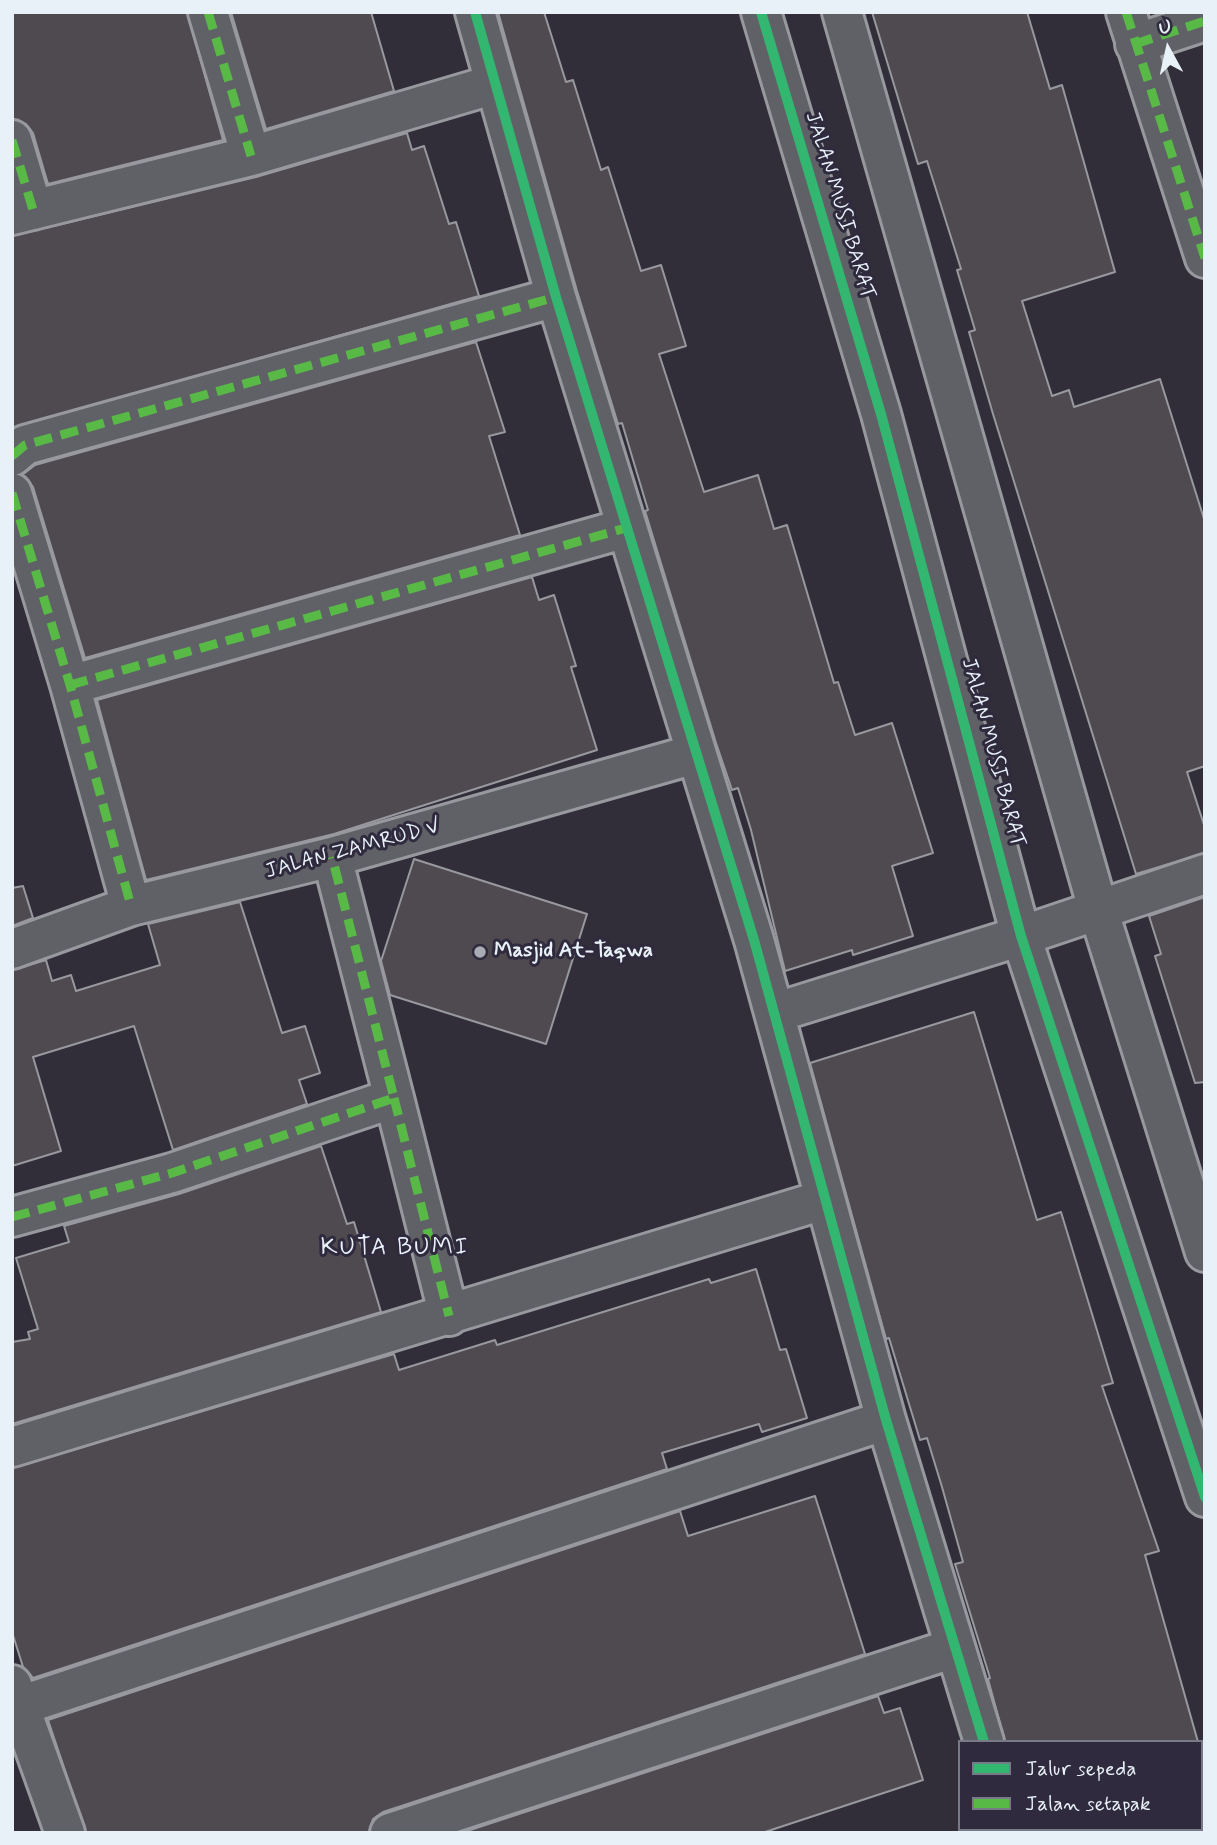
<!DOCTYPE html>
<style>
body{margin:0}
#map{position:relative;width:1217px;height:1845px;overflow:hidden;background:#312e39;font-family:Mynerve,sans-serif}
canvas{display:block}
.frame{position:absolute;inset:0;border:14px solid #e8f1f8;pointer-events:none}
.legend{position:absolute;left:958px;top:1740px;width:245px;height:91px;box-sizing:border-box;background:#2f2a3d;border:2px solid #797a88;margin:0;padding:9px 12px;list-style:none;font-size:21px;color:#e8f1f8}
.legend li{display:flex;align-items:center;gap:14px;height:35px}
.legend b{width:35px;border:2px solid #797a88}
.north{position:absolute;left:1133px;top:14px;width:70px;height:70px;-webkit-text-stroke:5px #2f2a3d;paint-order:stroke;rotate:352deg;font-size:19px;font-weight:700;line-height:28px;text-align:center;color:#e8f1f8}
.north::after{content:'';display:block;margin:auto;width:24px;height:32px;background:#e8f1f8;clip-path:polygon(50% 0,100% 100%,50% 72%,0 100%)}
</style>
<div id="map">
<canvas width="1217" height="1845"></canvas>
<div class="frame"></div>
<ul class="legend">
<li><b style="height:9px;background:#33b770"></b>Jalur sepeda</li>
<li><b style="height:9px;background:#58b947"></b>Jalan setapak</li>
</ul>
<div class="north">U</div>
</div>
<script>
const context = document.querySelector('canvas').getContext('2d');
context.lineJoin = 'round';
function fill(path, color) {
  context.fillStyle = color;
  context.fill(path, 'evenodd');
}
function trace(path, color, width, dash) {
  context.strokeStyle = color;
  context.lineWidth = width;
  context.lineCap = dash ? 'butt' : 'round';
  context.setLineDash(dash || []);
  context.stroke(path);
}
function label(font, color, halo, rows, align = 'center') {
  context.font = font + ' Mynerve,sans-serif';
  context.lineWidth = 6;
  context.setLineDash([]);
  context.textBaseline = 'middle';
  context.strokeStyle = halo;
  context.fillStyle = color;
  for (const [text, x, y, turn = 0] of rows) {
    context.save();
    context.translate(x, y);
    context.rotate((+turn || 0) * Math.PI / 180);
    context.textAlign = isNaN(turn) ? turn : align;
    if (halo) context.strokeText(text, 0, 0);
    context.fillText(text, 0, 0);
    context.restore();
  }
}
const building = new Path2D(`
 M 12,12 L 187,12 L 223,140 L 48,184 L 33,133 L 26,124 L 12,119 Z
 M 231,12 L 371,12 L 394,91 L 266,129 Z
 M 498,12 L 544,12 L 566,82 L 573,80 L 601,170 L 608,167 L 641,271 L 661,265 L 686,346 L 659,354 L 704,492 L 758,475 L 774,529 L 787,525 L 834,683 L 838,682 L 855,735 L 892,723 L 933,853 L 892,866 L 913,936 L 853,955 L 852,950 L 785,971 L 751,830 L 738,788 L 732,790 L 716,743 L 645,511 L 648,510 L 622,423 L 618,424 L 577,291 Z
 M 872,12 L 1027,12 L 1050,89 L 1062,85 L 1115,272 L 1022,301 L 1052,396 L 1069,390 L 1074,407 L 1160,379 L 1205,522 L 1205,766 L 1187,772 L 1205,828 L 1205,853 L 1136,874 L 993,414 L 969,332 L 975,330 L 957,270 L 961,269 L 927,161 L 918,164 Z
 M 407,133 L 412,150 L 424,146 L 449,224 L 456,222 L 479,296 L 12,428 L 12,236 L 256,177 Z
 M 476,342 L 505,432 L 489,436 L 520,535 L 85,658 L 33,487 L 22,475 L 35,465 Z
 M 532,577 L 539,600 L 554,595 L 576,666 L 571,667 L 597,750 L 334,834 L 146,880 L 97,700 Z
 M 414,859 L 587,914 L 546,1044 L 390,995 L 381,961 Z
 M 23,886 L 33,918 L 12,926 L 12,888 Z
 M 1205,897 L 1205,1082 L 1195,1083 L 1155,956 L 1161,954 L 1149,916 Z
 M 240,902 L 282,1033 L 305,1026 L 320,1073 L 299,1080 L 307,1104 L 173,1150 L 134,1026 L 33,1057 L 61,1151 L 12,1166 L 12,970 L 46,960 L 52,981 L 71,975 L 76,991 L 160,965 L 148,924 Z
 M 974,1012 L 1037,1220 L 1061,1212 L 1113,1383 L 1102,1386 L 1159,1551 L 1145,1555 L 1198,1742 L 1005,1742 L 988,1679 L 990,1678 L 955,1564 L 963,1562 L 942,1487 L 927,1438 L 920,1440 L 889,1338 L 886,1339 L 810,1063 Z
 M 321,1146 L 347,1224 L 354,1222 L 381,1312 L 12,1424 L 12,1342 L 30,1339 L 28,1332 L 38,1329 L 16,1258 L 69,1242 L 64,1226 L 179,1194 Z
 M 756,1269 L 780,1350 L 786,1349 L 807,1418 L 762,1432 L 759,1424 L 662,1453 L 667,1469 L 33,1678 L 23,1667 L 12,1632 L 12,1468 L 394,1354 L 399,1370 L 495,1340 L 497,1345 L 709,1279 L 711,1283 Z
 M 815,1496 L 865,1654 L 383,1812 L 373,1819 L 369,1833 L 86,1833 L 48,1720 L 680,1511 L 688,1536 Z
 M 878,1696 L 884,1713 L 900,1708 L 923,1780 L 762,1833 L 461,1833 Z`);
fill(building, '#4f4a50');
trace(building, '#98999f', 2);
const street = new Path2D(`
 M 208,12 L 251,156
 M 475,12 L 556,297 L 754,940 L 886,1420 L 984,1742
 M 1126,12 L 1205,258
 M 1135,44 L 1205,21
 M 12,140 L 33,210
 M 12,215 L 251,156 L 495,84
 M 12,456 L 25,445 L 556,297
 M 12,493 L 70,685 L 131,906
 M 70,685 L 626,528
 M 12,949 L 131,906 L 332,857 L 695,754
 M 774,1013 L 1021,936 L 1205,874
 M 394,1098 L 449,1316
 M 12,1217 L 172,1173 L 394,1098 L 332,857
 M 12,1447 L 823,1200
 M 12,1685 L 65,1833
 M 19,1706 L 886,1420
 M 1011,1829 L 1012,1833
 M 390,1833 L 954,1648`);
const secondary = new Path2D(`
 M 761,12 L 881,414 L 1021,936 L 1205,1497
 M 842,12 L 1098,909 L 1205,1252`);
trace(street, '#98999f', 44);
trace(secondary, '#98999f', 44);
trace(street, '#606067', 38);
trace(secondary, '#606067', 38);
trace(new Path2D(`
 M 208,12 L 251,156
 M 1126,12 L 1205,258
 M 1135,44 L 1205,21
 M 12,140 L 33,210
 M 12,456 L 25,445 L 556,297
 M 12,493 L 70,685 L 131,906
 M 70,685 L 626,528
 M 394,1098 L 449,1316
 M 12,1217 L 172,1173 L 394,1098 L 332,857`), '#58b947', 9, [18, 9]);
trace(new Path2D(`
 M 475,12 L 556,297 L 754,940 L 886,1420 L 984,1742
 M 761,12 L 881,414 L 1021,936 L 1205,1497`), '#33b770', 10);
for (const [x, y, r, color] of [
 [480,952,7,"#a8adb5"]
]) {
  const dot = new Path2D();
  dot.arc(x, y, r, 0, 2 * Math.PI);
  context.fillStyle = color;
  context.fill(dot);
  trace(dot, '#2f2a3d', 2.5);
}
label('21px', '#e8f1f8', '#2f2a3d', [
 ["JALAN MUSI BARAT",839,206,73],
 ["JALAN MUSI BARAT",992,753,75],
 ["JALAN ZAMRUD V",353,850,-15]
]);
label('bold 21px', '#e8f1f8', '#2f2a3d', [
 ["Masjid At-Taqwa",494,952]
], 'left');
context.letterSpacing = '2px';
label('24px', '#e8f1f8', '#2f2a3d', [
 ["KUTA BUMI",395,1249]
]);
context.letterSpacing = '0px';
</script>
